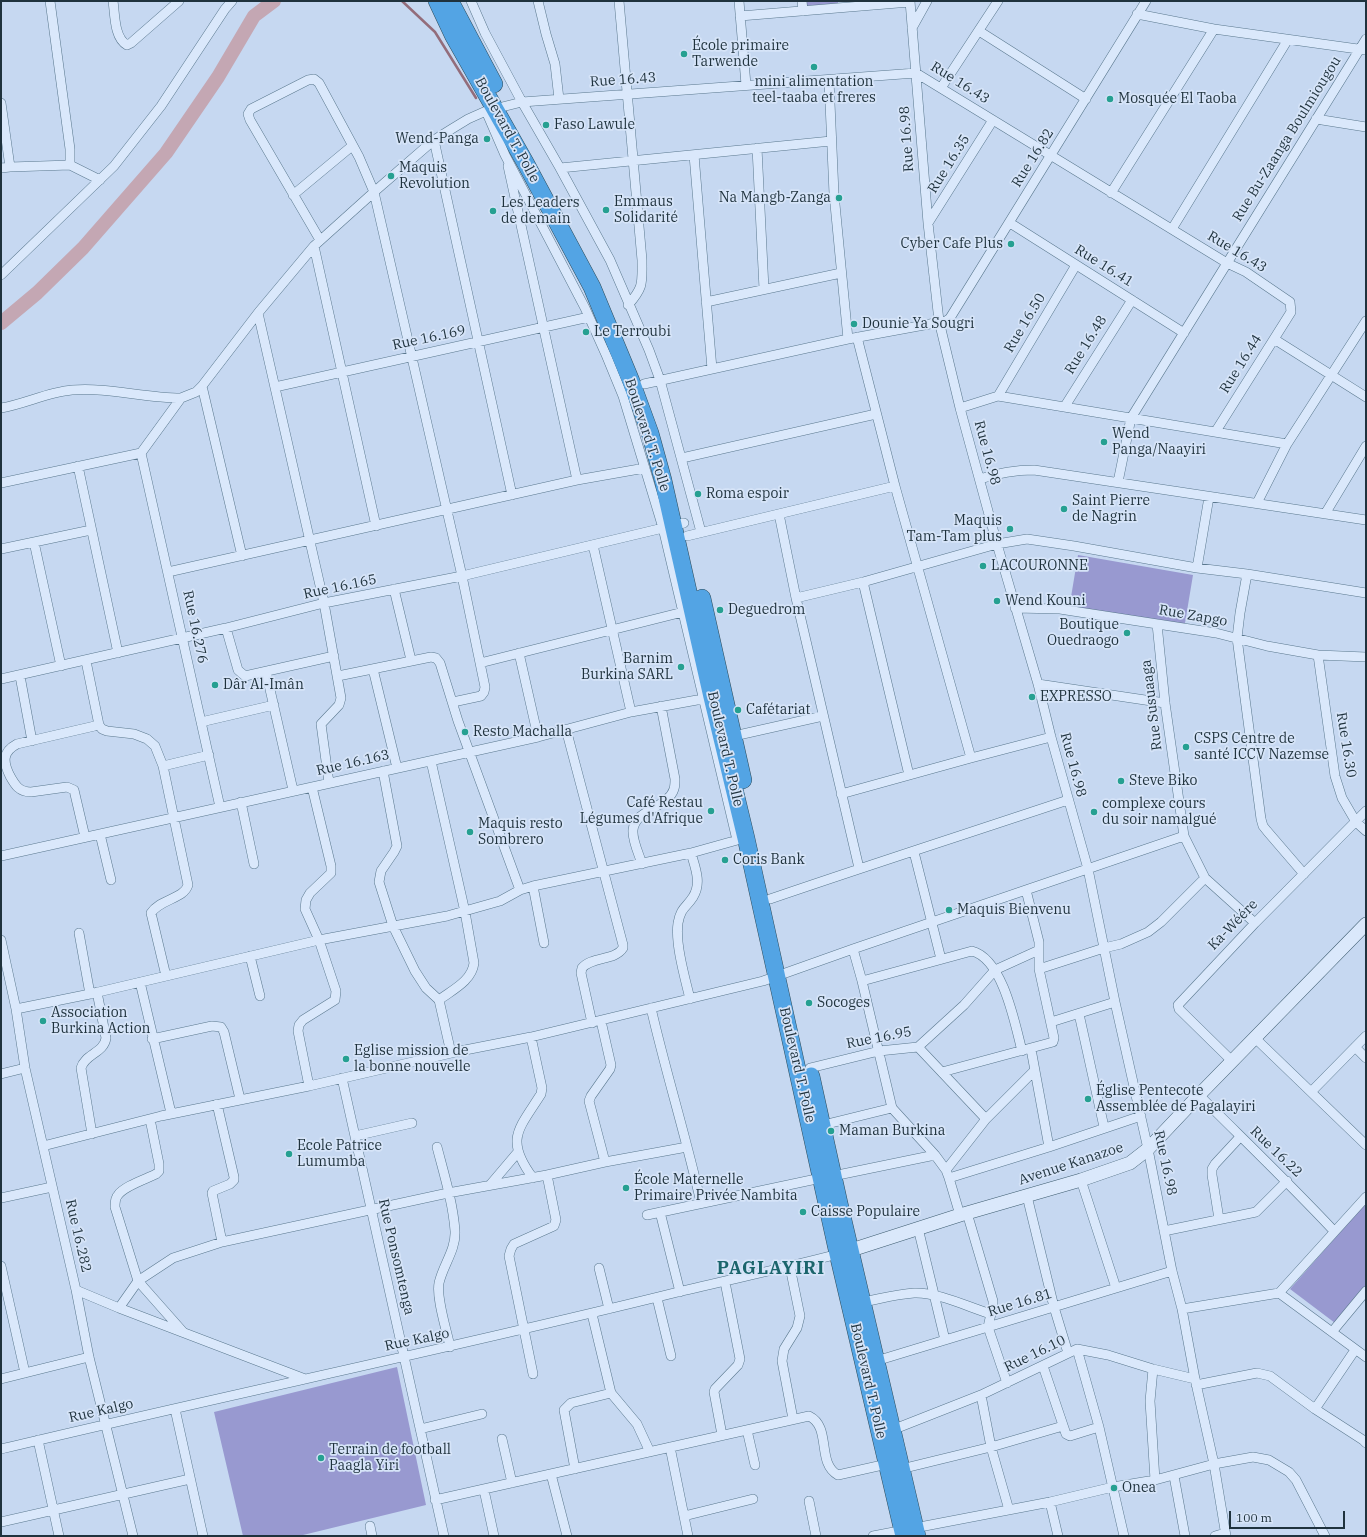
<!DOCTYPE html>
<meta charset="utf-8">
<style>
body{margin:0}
#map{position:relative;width:1367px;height:1537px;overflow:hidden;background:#c6d8f1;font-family:"IBM Plex Serif",serif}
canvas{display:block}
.frame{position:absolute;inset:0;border:2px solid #1f323d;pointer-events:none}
.scale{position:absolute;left:1229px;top:1511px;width:116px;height:18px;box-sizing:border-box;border:2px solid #1f323d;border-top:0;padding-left:5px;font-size:12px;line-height:14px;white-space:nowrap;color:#1f323d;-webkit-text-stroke:3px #d6e4f8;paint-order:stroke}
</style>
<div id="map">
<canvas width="1367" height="1537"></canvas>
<div class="frame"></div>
<div class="scale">100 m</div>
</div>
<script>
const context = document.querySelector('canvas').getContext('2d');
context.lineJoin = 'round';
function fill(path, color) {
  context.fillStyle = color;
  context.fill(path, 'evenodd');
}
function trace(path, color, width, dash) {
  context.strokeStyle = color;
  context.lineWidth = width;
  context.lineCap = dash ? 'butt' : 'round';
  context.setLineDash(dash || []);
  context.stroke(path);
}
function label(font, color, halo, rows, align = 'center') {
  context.font = font + ' "IBM Plex Serif",serif';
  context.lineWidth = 3.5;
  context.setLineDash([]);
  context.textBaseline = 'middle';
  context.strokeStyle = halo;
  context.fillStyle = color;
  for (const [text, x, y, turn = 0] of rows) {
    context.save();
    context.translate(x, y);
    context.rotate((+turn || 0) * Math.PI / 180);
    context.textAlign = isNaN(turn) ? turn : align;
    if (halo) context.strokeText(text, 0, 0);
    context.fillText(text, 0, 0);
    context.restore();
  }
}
fill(new Path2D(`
 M 805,1 L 838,1 L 838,4 L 806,7 Z
 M 1078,555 L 1193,575 L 1184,629 L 1069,609 Z
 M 1366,1203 L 1366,1296 L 1339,1326 L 1290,1289 Z
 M 397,1367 L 426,1505 L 299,1536 L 243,1536 L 214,1412 Z`), '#9899d0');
trace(new Path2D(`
 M 402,1 L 435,32 L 476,98`), '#936d7b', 2.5);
trace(new Path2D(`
 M 1,323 L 37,293 L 83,248 L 166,153 L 218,77 L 254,16 L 274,1`), '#c4a7b3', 14);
const street = new Path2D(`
 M 50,1 L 70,149 L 70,165
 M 113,1 C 115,14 114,38 127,45 L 131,43 L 179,1
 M 471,1 L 485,33 L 522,102 L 560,168 L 610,260 L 649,350 L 660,380 L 701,532
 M 538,1 L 546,34 L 555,64 L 559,99
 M 619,1 L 642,260 C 642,283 644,287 628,305
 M 739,1 L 746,85
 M 802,1 L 803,11
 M 910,1 L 928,223 L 939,321 L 960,408 L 997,544 L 1038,684 L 1051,737 L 1088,869 L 1115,1002 L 1148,1149 L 1172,1271 L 1182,1309 L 1195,1379 L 1214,1464 L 1226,1536
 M 1137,14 L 1214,29 L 1365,50
 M 740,16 L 910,2
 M 912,28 L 927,1
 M 979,31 L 1086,99
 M 829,80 L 834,194 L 848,339
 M 941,88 L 998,1
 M 1,103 L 10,167
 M 486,111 L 505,155 L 585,308 L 607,357 L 623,396 L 663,528 L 737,840
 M 1316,119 L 1366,127
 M 434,140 L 512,495
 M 757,148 L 764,289
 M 694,155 L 712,369
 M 508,166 L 577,480
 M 1,168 L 10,167 L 70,165 L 100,180
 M 560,168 L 831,141
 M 1111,193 L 1214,29
 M 293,195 L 352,146
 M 928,223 L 993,120
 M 1010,223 L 1184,333
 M 1172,229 L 1287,41
 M 320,240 L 250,120 L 248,114 L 251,109 L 308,80 L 314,79 L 319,83 L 359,157 L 374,192 L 462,576 L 485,687 L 484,692 L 481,696 L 453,702
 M 314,246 L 376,526
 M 1,275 L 114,166 L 161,106 L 225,9 L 232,1
 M 706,302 L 841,273
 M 258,313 L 324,603 L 341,698 L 339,705 L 321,724 L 329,783
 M 857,337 L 895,486 L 971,758
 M 1274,339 L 1366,397
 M 644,384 L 848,339 L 946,321 L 950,318 L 1146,1
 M 202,386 L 242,556
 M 275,387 L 589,317
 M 998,396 L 1076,265
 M 1065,406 L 1132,300
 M 1,408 C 25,404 48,392 72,390 C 108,387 144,398 181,398
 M 960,408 L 998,396 L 1287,444
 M 141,453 L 220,807
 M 682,458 L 876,414
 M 78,466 L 118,653
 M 980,479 C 998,473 1015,470 1034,470 L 1366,520
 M 1118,482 L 1131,418 L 1366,39
 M 1,483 L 141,453 L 181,398 L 196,392 L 202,386 L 258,313 L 314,246 L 374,192 L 434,140 L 450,130 L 468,119 L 486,111 L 522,102 L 916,73 L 1227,263 L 1246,272 L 1290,302 L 1291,312 L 1216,431
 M 1257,503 L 1287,444 L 1366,321
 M 779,514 L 796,598 L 859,868
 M 1325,514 L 1366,446
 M 687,536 L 895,486
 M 34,542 L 61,666
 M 593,545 L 631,712
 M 1,549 L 91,530
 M 1197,568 L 1209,497
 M 168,572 L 577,480 L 645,468
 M 1247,574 L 1240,613 L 1237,638 L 1261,819 L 1263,826 L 1267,831 L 1304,874
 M 863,582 L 909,775
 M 394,589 L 411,660
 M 796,598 L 863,582 L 997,544 L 1027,539 L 1074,546 L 1197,568 L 1247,574 L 1366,593
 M 1015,608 L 1060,609 L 1079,612 L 1216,633 L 1267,646 L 1318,655 L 1366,657
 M 1157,624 L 1165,703 L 1184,836 L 1205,878 L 1255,923
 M 226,628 L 238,670 L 245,676 L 334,656
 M 519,653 L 538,737
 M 1318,655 L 1335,776 L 1342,798 L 1356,822 L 1366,831
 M 86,661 L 99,725 L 102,729 L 107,731 L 134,734 L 147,739 L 155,746 L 163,766 L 188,885 C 184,899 160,899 151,913 L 166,976
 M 480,663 L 683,612
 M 373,669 L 397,768
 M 266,672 L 293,790
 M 20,676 L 32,741
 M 338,676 L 431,657 L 436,658 L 440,663 L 458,721 L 520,890
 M 1,679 L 226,628 L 324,603 L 462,576 L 684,523
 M 1038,684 L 1165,703
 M 201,722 L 274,705
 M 566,729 L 623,945 L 623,948 C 615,961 592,956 582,968 L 581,973 L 592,1023
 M 734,736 L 823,716
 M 431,761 L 465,912 L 474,963 C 472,981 452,990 439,1000
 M 163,766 L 209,755
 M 383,771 L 397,846 L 394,852 L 381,871 L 379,882 L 393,926 L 415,971 L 426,988 L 439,1000 L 451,1053
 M 841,794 L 971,758 L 1051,737
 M 241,802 L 254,864
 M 100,834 L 111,880
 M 85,837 L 74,790 L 67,787 L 31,792 C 19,792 15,785 10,776 C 3,762 2,752 17,744 L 99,725
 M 914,852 L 941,959
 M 1,856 L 538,737 L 631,712 L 708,698
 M 642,864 C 639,854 632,840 633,830 C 635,809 668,808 674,789 C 675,786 675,782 675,779 L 661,706
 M 533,886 L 544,943
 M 1026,890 L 1039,942 L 1039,969 L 1104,948 L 1121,944 L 1148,932 L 1161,922 L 1205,878
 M 770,899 C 869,865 969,833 1068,800
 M 79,933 L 90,994
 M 1,940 L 16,1009 L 25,1068 L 76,1290 L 89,1357 L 133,1536
 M 853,949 L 862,981 L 892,1108 L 935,1155 L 946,1170 L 949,1178 L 960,1215
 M 250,956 L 260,996
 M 862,981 L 972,951 C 1003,959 1015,1024 1022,1051
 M 140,982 L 171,1113
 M 690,999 C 685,978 675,944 678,923 C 681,907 686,908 693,897 C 702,883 695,867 691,853
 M 651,1008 C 666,1073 686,1137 701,1203
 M 16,1009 L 90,994 L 319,940 L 447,916 L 500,901 L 520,890 L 533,886 L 691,853 L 741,839
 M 1079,1014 L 1104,1127
 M 601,1021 L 611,1065 L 610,1069 L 591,1096 L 589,1101 L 605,1162
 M 1051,1022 L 1115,1002
 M 531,1037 L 542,1088 L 541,1094 C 519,1129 504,1139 533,1178
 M 1255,1038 L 1366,1145
 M 152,1039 L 212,1026 L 221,1027 L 224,1032 L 240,1099
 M 918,1047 L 986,1119
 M 1355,1047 L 1366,1058
 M 1031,1049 L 1049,1147
 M 1232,1061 L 1179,1009 L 1178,1005 L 1255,923 L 1366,811
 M 810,1068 L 879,1051 L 918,1047 L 964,1005 L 995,970 L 1039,950
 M 942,1072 L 1053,1042 L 1054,1038 L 1039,969
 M 1,1074 L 25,1068
 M 342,1078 L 444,1536
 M 309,1086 L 298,1031 L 299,1025 L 303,1020 L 335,1000 L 336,991 L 319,940 L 305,909 L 306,900 L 310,893 L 331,873 L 331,866 L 312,787
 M 1311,1092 L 1366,1036
 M 1199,1095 C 1244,1140 1290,1184 1334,1231
 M 217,1104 L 234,1177 L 234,1180 L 230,1184 L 213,1191 L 212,1193 L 222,1242
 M 823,1125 L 892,1108
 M 92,1134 L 81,1068 C 85,1054 104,1053 106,1038 L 97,992
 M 355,1136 L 412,1123
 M 43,1146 L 161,1116 L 309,1086 L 460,1051 L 531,1037 L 763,981 L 853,949 L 1184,836
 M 437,1147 C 444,1174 453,1203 455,1231 C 456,1250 443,1265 439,1283 C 436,1298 447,1331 450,1347
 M 946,1170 L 986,1119 L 1034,1071
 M 833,1176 L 935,1155
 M 949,1178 L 1049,1147 L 1141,1116
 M 1081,1180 L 1116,1288
 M 490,1185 L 518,1152
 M 1027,1196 L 1054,1307 L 1068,1353
 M 1,1198 L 52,1187
 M 660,1212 L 680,1292
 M 967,1213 L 993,1301 L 993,1305 L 988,1327 L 1007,1383
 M 647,1215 L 821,1178
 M 1219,1219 L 1212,1175 L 1212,1169 L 1215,1164 L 1240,1137
 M 918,1228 L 945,1340
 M 1164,1231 L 1256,1212 L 1287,1181
 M 1,1266 L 25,1373
 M 790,1267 L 800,1316 L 797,1328 L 784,1349 L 782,1361 L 793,1419
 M 599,1268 L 609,1309
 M 76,1290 L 119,1308 L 305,1379
 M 1279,1293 L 1366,1357
 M 657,1298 L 671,1356
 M 863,1302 C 879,1299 897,1294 914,1293 C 938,1292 968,1307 991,1314
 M 119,1308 L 138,1281 L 115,1207 C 115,1203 115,1198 118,1195 C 124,1186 146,1179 156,1174 L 159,1171 L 159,1164 L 150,1119
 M 1182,1309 L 1279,1293 L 1366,1197
 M 592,1314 L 611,1393 L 637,1424 L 650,1452
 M 1332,1332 L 1366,1291
 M 184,1333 L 138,1281 L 173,1258 L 222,1242 L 448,1193 L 547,1175 L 605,1162 L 687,1147
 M 1077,1349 L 1099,1427 L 1124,1536
 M 876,1361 L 1172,1271
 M 1043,1366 L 1066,1434 L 1070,1436 L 1099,1427
 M 1153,1369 L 1150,1401 L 1155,1480
 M 533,1374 L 509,1256 L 511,1249 L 514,1244 L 554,1226 L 556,1220 L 547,1175
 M 1,1379 L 89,1357
 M 1196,1385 L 1257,1373 L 1270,1376 L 1315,1409 L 1363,1440 L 1366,1443
 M 981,1395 L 991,1447 L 1009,1510
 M 175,1409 L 203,1536
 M 1315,1409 L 1355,1350
 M 420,1429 L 482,1414
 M 747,1430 L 755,1465
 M 892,1430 L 981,1395 L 1077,1349 L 1108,1355 L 1153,1369 L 1195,1379
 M 722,1435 L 714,1392 L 715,1389 L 738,1365 L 740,1359 L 725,1282
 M 502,1439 L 512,1483
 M 38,1440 L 59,1536
 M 670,1447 L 688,1536
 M 1,1449 C 226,1395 453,1348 678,1292 C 732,1279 785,1268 838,1254
 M 575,1469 L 564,1410 L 571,1403 L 611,1393
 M 901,1469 L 991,1447 L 1063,1426
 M 551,1474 L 567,1536
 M 1174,1476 L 1185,1536
 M 484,1490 L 494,1536
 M 435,1500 L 809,1416 C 832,1427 816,1463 838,1475 L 887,1464
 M 809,1501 L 816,1536
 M 1050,1502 L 1058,1536
 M 684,1516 L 753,1499
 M 1,1522 L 190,1479
 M 370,1526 L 372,1536
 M 873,1536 L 1050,1502 L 1113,1487 L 1155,1480 L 1214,1464 L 1253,1457 L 1269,1460 L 1289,1472 L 1296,1480 L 1325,1536
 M 1215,1536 L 1225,1533`);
const secondary = new Path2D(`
 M 842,1253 L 960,1215 L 1081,1180 L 1130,1163 L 1148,1149 L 1199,1095 L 1366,924`);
const highway = new Path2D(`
 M 437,1 L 453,35 L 526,164 L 592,287 L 631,381 L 650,433 L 663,480 L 712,697 L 746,838 L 838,1254 L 904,1536
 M 450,1 L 494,84
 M 702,598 L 743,780
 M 811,1076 L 839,1203 L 917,1536`);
trace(street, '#5a788e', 10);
trace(secondary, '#3d5c6f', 14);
trace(highway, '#2e4c5b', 18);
trace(street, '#dae8fb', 9);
trace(secondary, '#dae8fb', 13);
trace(highway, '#53a4e4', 17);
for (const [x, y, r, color] of [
 [684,54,4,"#26a091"],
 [814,67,4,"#26a091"],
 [1110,99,4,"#26a091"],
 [546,125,4,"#26a091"],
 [487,139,4,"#26a091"],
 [391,176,4,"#26a091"],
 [839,198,4,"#26a091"],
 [606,210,4,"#26a091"],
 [493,211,4,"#26a091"],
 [1011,244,4,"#26a091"],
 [854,324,4,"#26a091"],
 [586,332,4,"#26a091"],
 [1104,442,4,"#26a091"],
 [698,494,4,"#26a091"],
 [1064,509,4,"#26a091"],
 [1010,529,4,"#26a091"],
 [983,566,4,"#26a091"],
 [997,601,4,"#26a091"],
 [720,610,4,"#26a091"],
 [1127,633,4,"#26a091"],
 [681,667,4,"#26a091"],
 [215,685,4,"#26a091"],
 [1032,697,4,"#26a091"],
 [738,710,4,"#26a091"],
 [465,732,4,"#26a091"],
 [1186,747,4,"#26a091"],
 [1121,781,4,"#26a091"],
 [711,811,4,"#26a091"],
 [1094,812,4,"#26a091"],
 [470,832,4,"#26a091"],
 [725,860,4,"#26a091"],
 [949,910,4,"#26a091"],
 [809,1003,4,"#26a091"],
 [43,1021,4,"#26a091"],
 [346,1059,4,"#26a091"],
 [1088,1099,4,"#26a091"],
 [831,1131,4,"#26a091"],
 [289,1154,4,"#26a091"],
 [626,1188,4,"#26a091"],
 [803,1212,4,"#26a091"],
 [321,1458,4,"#26a091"],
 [1114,1488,4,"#26a091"]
]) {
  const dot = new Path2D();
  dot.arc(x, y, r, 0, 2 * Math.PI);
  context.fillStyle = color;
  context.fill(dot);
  trace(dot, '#d6e4f8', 1.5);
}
label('14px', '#1f323d', '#d6e4f8', [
 ["École primaire",692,46],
 ["Tarwende",692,62],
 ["mini alimentation",814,82,"center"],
 ["teel-taaba et freres",814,98,"center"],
 ["Mosquée El Taoba",1118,99],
 ["Faso Lawule",554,125],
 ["Wend-Panga",479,139,"right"],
 ["Maquis",399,168],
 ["Revolution",399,184],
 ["Na Mangb-Zanga",831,198,"right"],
 ["Emmaus",614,202],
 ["Solidarité",614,218],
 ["Les Leaders",501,203],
 ["de demain",501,219],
 ["Cyber Cafe Plus",1003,244,"right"],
 ["Dounie Ya Sougri",862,324],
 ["Le Terroubi",594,332],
 ["Wend",1112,434],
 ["Panga/Naayiri",1112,450],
 ["Roma espoir",706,494],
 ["Saint Pierre",1072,501],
 ["de Nagrin",1072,517],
 ["Maquis",1002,521,"right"],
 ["Tam-Tam plus",1002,537,"right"],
 ["LACOURONNE",991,566],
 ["Wend Kouni",1005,601],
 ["Deguedrom",728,610],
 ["Boutique",1119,625,"right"],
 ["Ouedraogo",1119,641,"right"],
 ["Barnim",673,659,"right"],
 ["Burkina SARL",673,675,"right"],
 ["Dâr Al-Imân",223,685],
 ["EXPRESSO",1040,697],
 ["Cafétariat",746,710],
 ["Resto Machalla",473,732],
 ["CSPS Centre de",1194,739],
 ["santé ICCV Nazemse",1194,755],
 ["Steve Biko",1129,781],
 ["Café Restau",703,803,"right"],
 ["Légumes d'Afrique",703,819,"right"],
 ["complexe cours",1102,804],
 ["du soir namalgué",1102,820],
 ["Maquis resto",478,824],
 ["Sombrero",478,840],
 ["Coris Bank",733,860],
 ["Maquis Bienvenu",957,910],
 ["Socoges",817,1003],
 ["Association",51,1013],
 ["Burkina Action",51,1029],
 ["Eglise mission de",354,1051],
 ["la bonne nouvelle",354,1067],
 ["Église Pentecote",1096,1091],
 ["Assemblée de Pagalayiri",1096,1107],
 ["Maman Burkina",839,1131],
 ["Ecole Patrice",297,1146],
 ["Lumumba",297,1162],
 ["École Maternelle",634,1180],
 ["Primaire Privée Nambita",634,1196],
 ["Caisse Populaire",811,1212],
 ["Terrain de football",329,1450],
 ["Paagla Yiri",329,1466],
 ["Onea",1122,1488]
], 'left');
label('14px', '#1f323d', '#d6e4f8', [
 ["Rue 16.43",623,80,-4],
 ["Rue 16.43",960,83,32],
 ["Boulevard T. Polle",507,130,61],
 ["Rue 16.98",907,139,-94],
 ["Rue Bu-Zaanga Boulmiougou",1287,139,-58],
 ["Rue 16.82",1033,158,-58],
 ["Rue 16.35",949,164,-58],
 ["Rue 16.43",1237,252,31],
 ["Rue 16.41",1104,266,32],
 ["Rue 16.50",1025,323,-59],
 ["Rue 16.169",429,338,-12],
 ["Rue 16.48",1086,345,-58],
 ["Rue 16.44",1241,364,-58],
 ["Boulevard T. Polle",647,435,72],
 ["Rue 16.98",987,453,75],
 ["Rue 16.165",340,587,-12],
 ["Rue Zapgo",1193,616,10],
 ["Rue 16.276",195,627,78],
 ["Rue Susuaaga",1152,705,-97],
 ["Rue 16.30",1346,745,81],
 ["Boulevard T. Polle",725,749,77],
 ["Rue 16.163",353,763,-13],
 ["Rue 16.98",1073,765,75],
 ["Ka-Wéére",1233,925,-46],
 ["Rue 16.95",879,1038,-11],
 ["Boulevard T. Polle",797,1065,77],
 ["Rue 16.22",1276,1152,44],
 ["Rue 16.98",1165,1163,78],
 ["Avenue Kanazoe",1071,1164,-18],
 ["Rue 16.282",78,1236,77],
 ["Rue Ponsomtenga",396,1257,77],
 ["Rue 16.81",1020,1303,-17],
 ["Rue Kalgo",417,1340,-12],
 ["Rue 16.10",1035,1354,-26],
 ["Boulevard T. Polle",868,1381,77],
 ["Rue Kalgo",101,1411,-13]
]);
context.letterSpacing = '1px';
label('bold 18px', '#1b656c', '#d6e4f8', [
 ["PAGLAYIRI",771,1269]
]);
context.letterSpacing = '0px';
</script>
